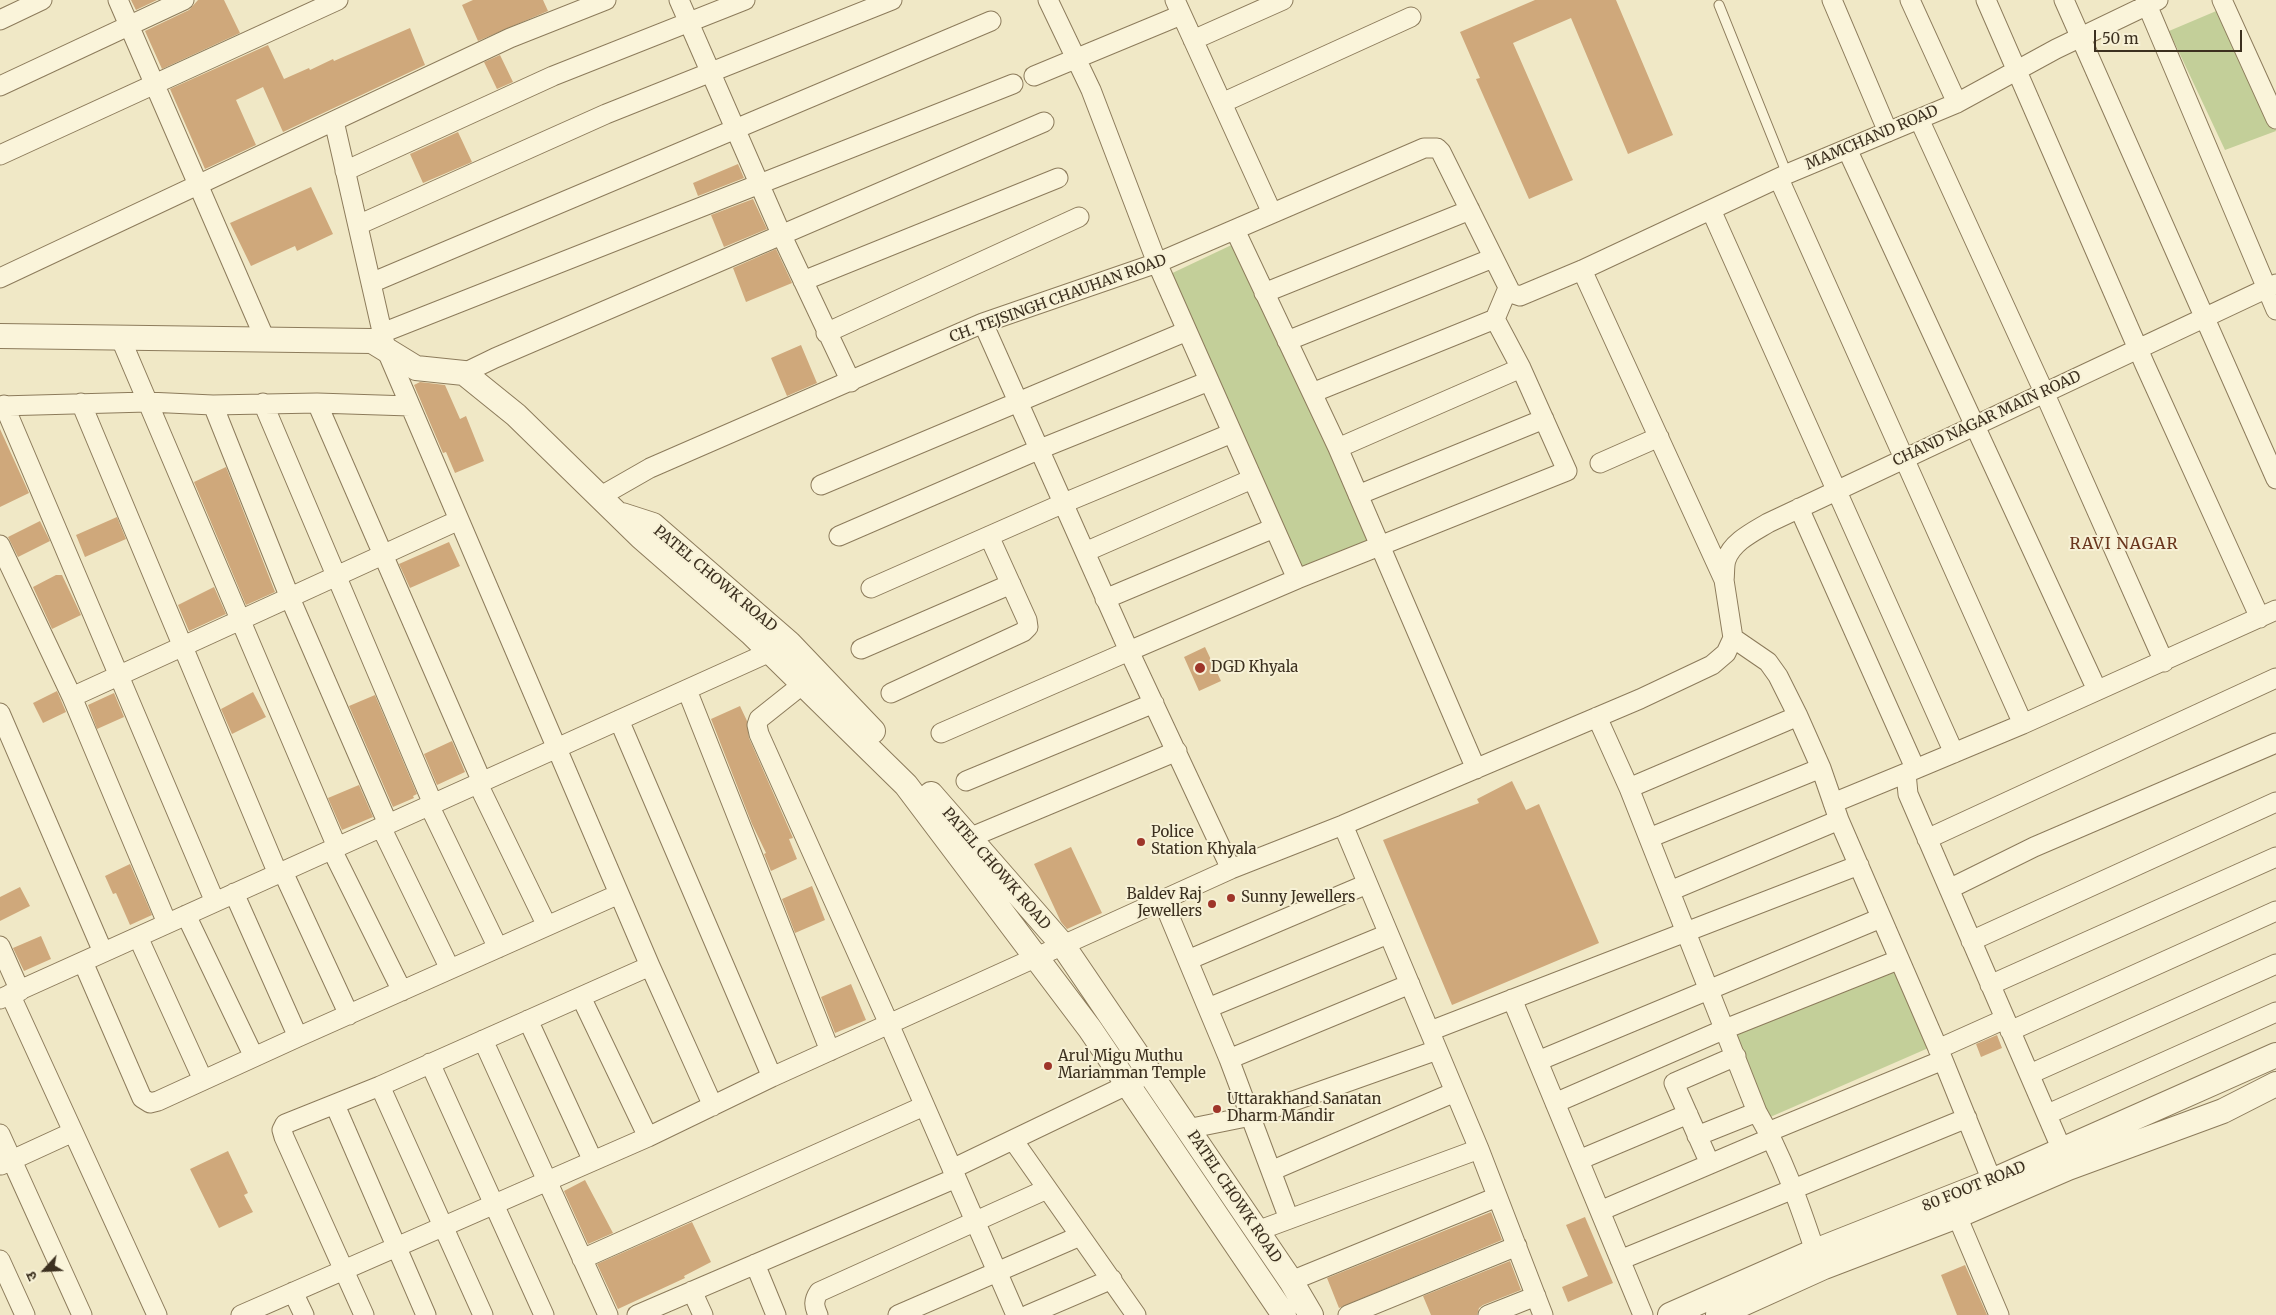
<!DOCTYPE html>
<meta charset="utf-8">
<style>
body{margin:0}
#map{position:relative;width:2276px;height:1315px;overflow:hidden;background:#f0e8c6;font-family:Merriweather,"Noto Sans Devanagari",serif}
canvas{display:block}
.north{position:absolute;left:20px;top:1245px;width:50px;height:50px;-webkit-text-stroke:4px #f7f1d6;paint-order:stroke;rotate:245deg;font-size:14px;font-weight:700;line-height:20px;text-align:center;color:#3c301f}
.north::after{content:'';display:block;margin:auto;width:18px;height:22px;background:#3c301f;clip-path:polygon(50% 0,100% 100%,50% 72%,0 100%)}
.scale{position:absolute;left:2094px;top:30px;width:148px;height:22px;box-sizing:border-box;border:2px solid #3c301f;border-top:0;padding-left:6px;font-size:15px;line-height:18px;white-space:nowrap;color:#3c301f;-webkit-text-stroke:4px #f7f1d6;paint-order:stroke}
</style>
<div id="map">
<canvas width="2276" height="1315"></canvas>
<div class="north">उ</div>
<div class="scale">50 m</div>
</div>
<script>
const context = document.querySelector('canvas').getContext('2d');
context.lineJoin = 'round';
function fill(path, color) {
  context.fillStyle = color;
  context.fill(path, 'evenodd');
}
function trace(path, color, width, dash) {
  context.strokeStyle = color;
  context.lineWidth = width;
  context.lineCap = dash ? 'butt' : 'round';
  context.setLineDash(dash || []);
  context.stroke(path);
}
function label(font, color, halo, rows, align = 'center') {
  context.font = font + ' Merriweather,serif';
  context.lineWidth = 4;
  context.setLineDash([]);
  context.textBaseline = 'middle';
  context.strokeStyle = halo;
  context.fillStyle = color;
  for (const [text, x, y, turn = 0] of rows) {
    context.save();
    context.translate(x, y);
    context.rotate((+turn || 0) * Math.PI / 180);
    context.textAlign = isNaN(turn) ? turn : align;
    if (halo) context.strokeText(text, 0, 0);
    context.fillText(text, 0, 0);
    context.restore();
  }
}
fill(new Path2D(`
 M 2221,9 L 2276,131 L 2225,150 L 2169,31 Z
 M 1240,241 L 1380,538 L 1304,571 L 1164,277 Z
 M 1900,967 L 1933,1046 L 1768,1118 L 1733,1035 Z`), '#c3cf99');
fill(new Path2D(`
 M 131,0 L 157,0 L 136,10 Z
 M 198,0 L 224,0 L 240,33 L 162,69 L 145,31 L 189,10 Z
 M 473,0 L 543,0 L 548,11 L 478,41 L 462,5 Z
 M 1535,0 L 1616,0 L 1673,135 L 1628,154 L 1571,18 L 1513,43 L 1573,180 L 1529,199 L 1476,79 L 1480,78 L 1460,32 Z
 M 410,28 L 425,65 L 283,132 L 263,87 L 236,100 L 256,145 L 205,169 L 170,89 L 268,45 L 284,79 L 309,68 L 310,70 L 333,59 L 334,61 Z
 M 500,55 L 513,82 L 497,89 L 484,62 Z
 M 458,132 L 472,162 L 423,183 L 410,154 Z
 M 738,164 L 744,178 L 698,196 L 693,183 Z
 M 311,187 L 333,234 L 297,251 L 295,246 L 251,266 L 230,223 Z
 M 753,199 L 767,229 L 724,247 L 711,215 Z
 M 776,249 L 792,283 L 746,302 L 733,268 Z
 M 801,345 L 817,383 L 787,396 L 771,358 Z
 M 420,382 L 445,385 L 460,419 L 466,416 L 484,461 L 455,473 L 446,452 L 443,453 L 414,385 Z
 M 0,429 L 29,493 L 0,507 Z
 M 226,467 L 275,592 L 246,605 L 194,482 Z
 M 117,517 L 126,539 L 85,557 L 76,535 Z
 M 40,521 L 50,541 L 18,557 L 8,537 Z
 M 449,542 L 460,566 L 410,588 L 399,564 Z
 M 56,575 L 62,575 L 81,615 L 52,629 L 33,587 Z
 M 214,587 L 226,614 L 189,631 L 178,605 Z
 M 1205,647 L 1221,681 L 1199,691 L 1184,657 Z
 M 57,691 L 66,712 L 43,723 L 33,703 Z
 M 253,692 L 266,717 L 232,734 L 221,709 Z
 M 114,693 L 124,717 L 97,729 L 88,705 Z
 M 375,695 L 417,794 L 413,796 L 414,798 L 393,807 L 349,706 Z
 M 740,706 L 747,721 L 749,738 L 793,838 L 789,839 L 797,859 L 771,871 L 764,854 L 766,853 L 752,824 L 711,719 Z
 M 452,741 L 465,772 L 437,785 L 424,754 Z
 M 1512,781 L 1526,810 L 1539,804 L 1599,943 L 1452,1005 L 1383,840 L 1479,803 L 1477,799 Z
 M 359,785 L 373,817 L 342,830 L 328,798 Z
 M 1071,847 L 1102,913 L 1067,929 L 1061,922 L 1034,864 Z
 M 130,864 L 152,915 L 130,925 L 116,893 L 113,894 L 105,876 Z
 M 812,886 L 825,920 L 795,933 L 782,899 Z
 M 20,887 L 30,906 L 0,921 L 0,897 Z
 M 41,936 L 51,959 L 24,971 L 13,948 Z
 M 851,984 L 866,1020 L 835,1033 L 821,997 Z
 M 1997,1035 L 2002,1048 L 1981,1057 L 1976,1044 Z
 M 228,1151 L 248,1193 L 244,1195 L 253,1212 L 219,1228 L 190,1169 Z
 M 585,1180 L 613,1233 L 588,1244 L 564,1191 Z
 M 1491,1212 L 1502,1240 L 1339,1308 L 1327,1278 Z
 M 1585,1217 L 1613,1283 L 1568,1302 L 1562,1287 L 1588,1276 L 1566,1225 Z
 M 692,1222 L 711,1262 L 684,1276 L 685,1278 L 618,1309 L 597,1264 Z
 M 1510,1261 L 1521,1290 L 1483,1305 L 1479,1308 L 1477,1315 L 1431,1315 L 1423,1296 Z
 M 1965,1265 L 1987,1315 L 1957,1315 L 1941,1275 Z`), '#cfa87b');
const service = new Path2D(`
 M 1719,5 L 1787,174`);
const minor = new Path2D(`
 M 118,0 L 265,339
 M 679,0 L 782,236 L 851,382
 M 1048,0 L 1091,90 L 1157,263 L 1297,579
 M 1175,0 L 1272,213
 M 1832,0 L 1888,132
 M 1910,0 L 1957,103
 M 1986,0 L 2145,365 L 2260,618
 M 2064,0 L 2276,479
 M 2145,0 L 2276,310
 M 2222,0 L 2276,119
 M 0,20 L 42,0
 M 1193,40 L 1283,0
 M 1034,76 L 1181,15
 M 0,86 L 184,0
 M 1222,103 L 1411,17
 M 1919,119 L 2044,392 L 2164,662
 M 334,121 L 386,349 L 650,966 L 713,1106
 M 1847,149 L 2097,690
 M 0,155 L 338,0
 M 345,171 L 553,76 L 745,0
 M 1779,179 L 2023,724
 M 1711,210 L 1954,753
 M 358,225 L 606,114 L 892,0
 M 1235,230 L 1338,448 L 1476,769
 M 0,278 L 510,38 L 606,0
 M 803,281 L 1058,178
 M 371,283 L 991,21
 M 1264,293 L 1470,210
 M 983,323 L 1129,651 L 1297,579 L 1567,471 L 1521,368 L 1495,319 L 1508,288
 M 382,333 L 1013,84
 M 826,333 L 1079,217
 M 120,337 L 337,847
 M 1287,341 L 1493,258
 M 464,373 L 495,358 L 1044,122
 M 1312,393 L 1495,319
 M 81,403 L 278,874
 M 263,403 L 433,804
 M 317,403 L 482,782
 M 4,405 L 215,902
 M 213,405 L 290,598 L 388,824
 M 0,406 L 147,402 L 213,405 L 317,403 L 410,406
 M 1338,448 L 1521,368
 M 1600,463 L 1659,437
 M 821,485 L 1187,331
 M 1358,495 L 1544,419
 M 601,496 L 650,468 L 983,323 L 1157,263 L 1424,148 L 1437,148 L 1441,152 L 1511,293 L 1520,296 L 1582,270 L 1787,174 L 1957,103 L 2056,49 L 2158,0
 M 1799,508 L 1915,768
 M 839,536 L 1040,449 L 1209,381
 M 0,545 L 72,697 L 167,923
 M 1085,552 L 1252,479
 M 1724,580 C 1725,574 1724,566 1726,560 C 1732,542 1753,532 1768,523 L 2276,284
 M 871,588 L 1064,503 L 1232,433
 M 1105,599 L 1274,528
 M 1733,638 L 1768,662 L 1778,676 L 1798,716 L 1821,768 L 1839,820 L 1943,1060 L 1992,1181
 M 861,649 L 1011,584
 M 803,684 L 759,719 L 757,725 L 759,734 L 889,1024 L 1016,1315
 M 687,690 L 830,1051
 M 891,693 L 1023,632 L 1028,627 L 1027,620 L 989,536
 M 72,697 L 459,520
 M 0,713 L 103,952
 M 1597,717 L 1629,788 L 1757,1112 C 1782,1155 1799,1203 1815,1251
 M 619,720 L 772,1077
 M 941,733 L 1129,651 L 1231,869
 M 966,781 L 1154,703
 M 478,784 L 547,926
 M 1629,788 L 1798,716
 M 1833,803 L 1906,773
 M 429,805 L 498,948
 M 1343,825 L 1479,1149 L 1543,1315
 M 381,827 L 450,969
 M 969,838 L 1177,751
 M 1649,838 L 1821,768
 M 1927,839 L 2276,678
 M 332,850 L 402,991
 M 283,872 L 349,1015
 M 1949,889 L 2034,847 L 2276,743
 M 1670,891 L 1839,820
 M 234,893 L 298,1037
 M 1163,901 L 1229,1059 L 1289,1219
 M 186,915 L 254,1057
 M 138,937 L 203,1080
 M 1971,941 L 2276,802
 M 0,946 L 20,991
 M 1188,960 L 1367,884
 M 83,962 L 142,1098 L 150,1103 L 158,1101 L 298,1037 L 619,894
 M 1990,985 L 2276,857
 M 10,994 L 157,1315
 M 581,997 L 648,1137
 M 0,999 L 770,652
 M 1512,999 L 1643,1315
 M 1208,1008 L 1388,934
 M 528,1020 L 593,1161
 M 1430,1031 L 1859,865
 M 2010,1031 L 2276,911
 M 483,1040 L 608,1315
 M 1938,1049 L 2005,1019
 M 1229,1059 L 1410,984
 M 1538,1061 L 1881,918
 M 430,1063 L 544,1315
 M 2030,1074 L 2276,964
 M 380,1086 L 483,1315
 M 1555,1103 L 1725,1029 L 1898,960
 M 335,1105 L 426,1315
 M 2048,1114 L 2276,1012
 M 1187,1129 L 1251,1116 L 1437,1050
 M 1768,1132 L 1943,1060
 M 0,1134 L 82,1315
 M 1697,1136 L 1757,1112
 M 1013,1140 L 1136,1315
 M 2062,1150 L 1908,794 L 1906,773 L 2023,724 L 2276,610
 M 1579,1160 L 1688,1114
 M 1710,1164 L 1674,1083 L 1736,1056
 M 1,1165 L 73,1132
 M 952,1169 L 1129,1084 L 1148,1073
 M 1271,1171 L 1455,1092
 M 1600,1211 L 1771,1138
 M 1957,1216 L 1999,1315
 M 1257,1231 L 1479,1149
 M 582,1259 L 924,1106
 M 0,1260 L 25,1315
 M 1620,1260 L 1967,1118
 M 755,1264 L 776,1315
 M 1291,1281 L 1497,1197
 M 692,1291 L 703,1315
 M 293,1292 L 304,1315
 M 241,1315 L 648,1137 L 772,1077 L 1231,869 L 1343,825 L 1640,699 L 1712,665 L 1726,653 L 1733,638 L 1724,580 L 1582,270
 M 364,1315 L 284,1137 L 282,1130 L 285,1124 L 380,1086 L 650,966
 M 637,1315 L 956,1178
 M 818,1315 C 814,1306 813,1301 819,1292 L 1047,1189
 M 898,1315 L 1080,1236
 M 1028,1315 L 1112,1279
 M 1348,1315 L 1517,1246
 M 1488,1315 L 1536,1296`);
const tertiary = new Path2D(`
 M 0,336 L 372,341 L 416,368 L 464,373 L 516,415 L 641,537 L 751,633 L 906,785 L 1090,1029 L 1284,1315
 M 622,515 L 653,525 L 789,643 L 873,731
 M 931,794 L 1062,944 L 1291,1281 L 1311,1315
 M 1670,1315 L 1815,1251 L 1992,1181 L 2276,1055
 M 1718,1315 L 1824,1267 L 1957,1216 L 2068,1168 L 2223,1111 L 2276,1084`);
trace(service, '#8c7b5b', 11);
trace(minor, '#8c7b5b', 21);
trace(tertiary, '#8c7b5b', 26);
trace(service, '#faf4da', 9);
trace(minor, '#faf4da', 19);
trace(tertiary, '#faf4da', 24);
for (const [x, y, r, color] of [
 [1200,668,6,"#9e3529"],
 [1141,842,5,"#9e3529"],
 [1231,898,5,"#9e3529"],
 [1212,904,5,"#9e3529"],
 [1048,1066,5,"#9e3529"],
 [1217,1109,5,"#9e3529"]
]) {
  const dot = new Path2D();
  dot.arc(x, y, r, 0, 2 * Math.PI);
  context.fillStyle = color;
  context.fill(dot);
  trace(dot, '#f7f1d6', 2);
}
label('15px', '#3c301f', '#f7f1d6', [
 ["MAMCHAND ROAD",1872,138,-23],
 ["CH. TEJSINGH CHAUHAN ROAD",1058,299,-20],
 ["CHAND NAGAR MAIN ROAD",1987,419,-25],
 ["PATEL CHOWK ROAD",715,579,40],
 ["PATEL CHOWK ROAD",996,869,49],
 ["80 FOOT ROAD",1974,1187,-22],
 ["PATEL CHOWK ROAD",1234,1197,56]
]);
label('15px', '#3c301f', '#f7f1d6', [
 ["DGD Khyala",1211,668],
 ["Police",1151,833],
 ["Station Khyala",1151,850],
 ["Baldev Raj",1202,895,"right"],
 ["Jewellers",1202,912,"right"],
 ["Sunny Jewellers",1241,898],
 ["Arul Migu Muthu",1058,1057],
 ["Mariamman Temple",1058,1074],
 ["Uttarakhand Sanatan",1227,1100],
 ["Dharm Mandir",1227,1117]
], 'left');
context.letterSpacing = '1px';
label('16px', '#6a361d', '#f7f1d6', [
 ["RAVI NAGAR",2124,544]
]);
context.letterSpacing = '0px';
</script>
